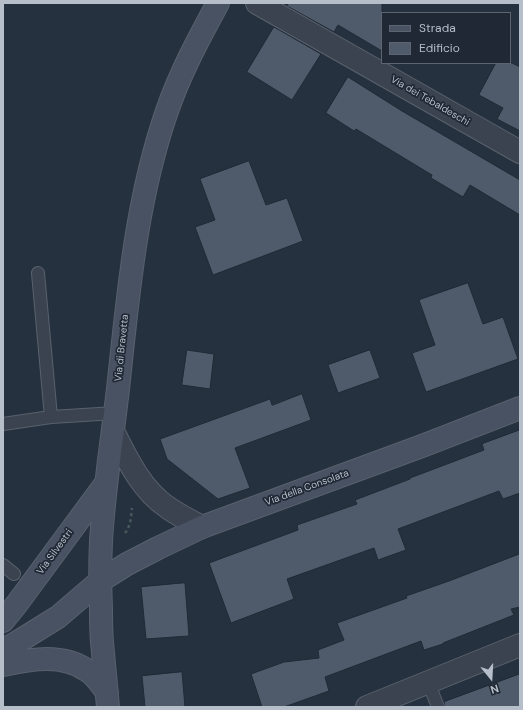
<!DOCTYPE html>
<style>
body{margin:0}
#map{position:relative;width:523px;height:710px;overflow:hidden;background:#26313f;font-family:"DM Sans",sans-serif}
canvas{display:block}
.frame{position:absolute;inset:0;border:4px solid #b6beca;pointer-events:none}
.legend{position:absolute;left:381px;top:12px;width:130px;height:52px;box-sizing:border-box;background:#1f2834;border:1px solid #5b6470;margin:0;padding:5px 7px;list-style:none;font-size:12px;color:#b6beca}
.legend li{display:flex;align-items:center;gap:8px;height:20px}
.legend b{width:20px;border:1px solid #5b6470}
.north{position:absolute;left:471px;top:658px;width:40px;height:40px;-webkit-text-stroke:3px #1f2834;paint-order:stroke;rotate:162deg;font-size:11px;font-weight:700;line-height:16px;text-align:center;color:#b6beca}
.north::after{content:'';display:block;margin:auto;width:14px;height:18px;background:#b6beca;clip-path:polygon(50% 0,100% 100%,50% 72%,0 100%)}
</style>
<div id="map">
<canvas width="523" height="710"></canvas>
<div class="frame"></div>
<ul class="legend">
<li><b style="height:5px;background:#485262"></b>Strada</li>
<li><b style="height:11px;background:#4f5a6a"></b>Edificio</li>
</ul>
<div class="north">N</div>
</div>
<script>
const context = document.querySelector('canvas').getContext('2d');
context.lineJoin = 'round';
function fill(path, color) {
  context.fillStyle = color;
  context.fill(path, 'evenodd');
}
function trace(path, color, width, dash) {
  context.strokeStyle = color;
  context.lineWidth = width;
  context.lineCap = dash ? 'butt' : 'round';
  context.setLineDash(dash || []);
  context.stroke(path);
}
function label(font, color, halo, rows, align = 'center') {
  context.font = font + ' "DM Sans",sans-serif';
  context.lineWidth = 3.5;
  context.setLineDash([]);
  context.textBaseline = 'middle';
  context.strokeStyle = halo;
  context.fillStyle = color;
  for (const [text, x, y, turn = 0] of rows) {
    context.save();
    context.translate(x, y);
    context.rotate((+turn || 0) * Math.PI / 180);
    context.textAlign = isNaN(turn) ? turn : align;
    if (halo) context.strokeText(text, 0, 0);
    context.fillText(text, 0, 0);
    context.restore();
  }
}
const building = new Path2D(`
 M 289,3 L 382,3 L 382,51 L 338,25 L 334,32 L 287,6 Z
 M 274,27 L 321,54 L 292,100 L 247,72 Z
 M 496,63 L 512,63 L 520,67 L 520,131 L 497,119 L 503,108 L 479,95 Z
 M 348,77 L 402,111 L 520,180 L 520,215 L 470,185 L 463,197 L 431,178 L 432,175 L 356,129 L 354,131 L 326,113 Z
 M 249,161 L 266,205 L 287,198 L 303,241 L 213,275 L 195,227 L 215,220 L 200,179 Z
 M 468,283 L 483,324 L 503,317 L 518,359 L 426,392 L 412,353 L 435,345 L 419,300 Z
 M 187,350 L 214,354 L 210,389 L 182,385 Z
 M 370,350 L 380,378 L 338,393 L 328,365 Z
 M 302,394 L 311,420 L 235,448 L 250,488 L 218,499 L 167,459 L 160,439 L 270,399 L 272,405 Z
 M 520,430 L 520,493 L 503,499 L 499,491 L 398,529 L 406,550 L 378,560 L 374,548 L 287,579 L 294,599 L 231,623 L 209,563 L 298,530 L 297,525 L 357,504 L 355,500 L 410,479 L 410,478 L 484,450 L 482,444 Z
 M 520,554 L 520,607 L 511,609 L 514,615 L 443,643 L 443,644 L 424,650 L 421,641 L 325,677 L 329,691 L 284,707 L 262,707 L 251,674 L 284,662 L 319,658 L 318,650 L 344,640 L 337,623 L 407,598 L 406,596 L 449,581 Z
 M 185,583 L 189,636 L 146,639 L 141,587 Z
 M 182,672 L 185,707 L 145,707 L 142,676 Z
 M 520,674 L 520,707 L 445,707 L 444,702 Z`);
fill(building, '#4f5a6a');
trace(building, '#212a36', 1);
const service = new Path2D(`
 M 38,273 L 51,417
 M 3,424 L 51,417 L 115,413
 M 3,565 L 14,574
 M 428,682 L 438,707`);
const minor = new Path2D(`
 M 257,3 L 520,152
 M 367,707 L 520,645`);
const tertiary = new Path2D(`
 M 113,431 C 127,459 141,489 167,507 C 178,515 190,521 202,527`);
const secondary = new Path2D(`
 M 3,621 L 16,605 L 106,483
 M 3,650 L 16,643 L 58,617 L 100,581 L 127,564 L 158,548 L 202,527 L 422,446 L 520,408
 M 3,665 C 31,659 63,653 88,671 C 96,676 101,685 107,692
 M 108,707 C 106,685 104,664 102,642 C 101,631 101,620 101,609 C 100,586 100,563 101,541 C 104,490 112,440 118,389 C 128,296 136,200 167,111 C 180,73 199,38 218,3`);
trace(service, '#58616d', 14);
trace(minor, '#58616d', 24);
trace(tertiary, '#58616d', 24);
trace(secondary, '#58616d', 24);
trace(new Path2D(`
 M 125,533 C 131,526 131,516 132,508`), '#465a5d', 2.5, [3, 3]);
trace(service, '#3a434f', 12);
trace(minor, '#3a434f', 22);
trace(tertiary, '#3a434f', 22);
trace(secondary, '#485262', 22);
label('10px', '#b6beca', '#1f2834', [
 ["Via dei Tebaldeschi",430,101,30],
 ["Via di Bravetta",122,348,-84],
 ["Via della Consolata",307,488,-20],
 ["Via Silvestri",55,552,-54]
]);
</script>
